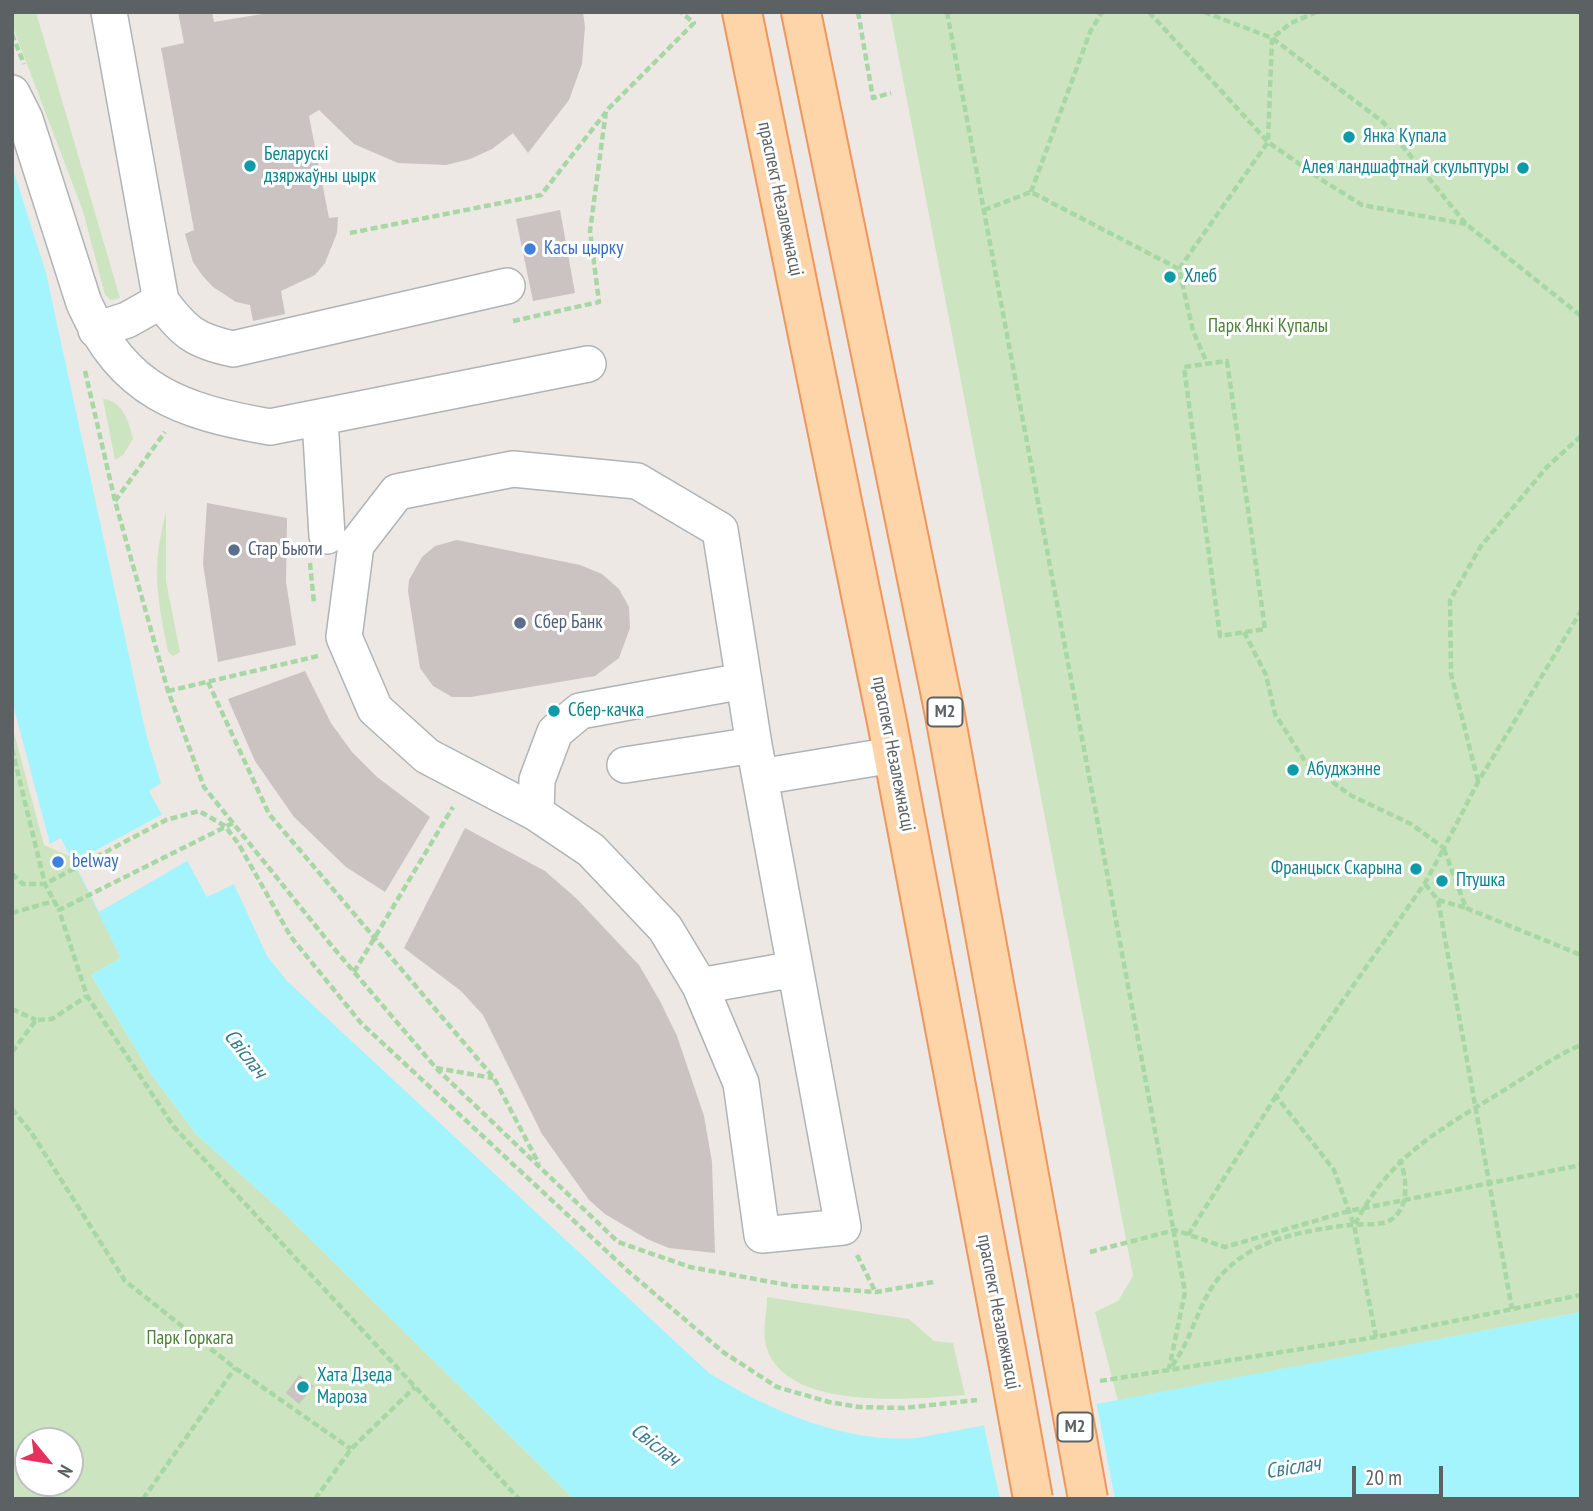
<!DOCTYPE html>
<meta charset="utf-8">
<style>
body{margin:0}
#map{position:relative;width:1593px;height:1511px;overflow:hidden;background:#eee8e4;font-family:"PT Sans Narrow",sans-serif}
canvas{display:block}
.frame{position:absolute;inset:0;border:14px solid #5c6264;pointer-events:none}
.north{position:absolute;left:14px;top:1427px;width:70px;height:70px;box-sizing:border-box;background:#fff;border:2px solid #bec0c1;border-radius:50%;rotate:120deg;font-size:19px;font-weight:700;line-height:28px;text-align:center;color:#5c6264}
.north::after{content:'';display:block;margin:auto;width:24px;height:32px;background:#e6315e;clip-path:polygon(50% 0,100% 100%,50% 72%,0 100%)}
.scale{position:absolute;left:1352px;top:1466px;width:91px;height:32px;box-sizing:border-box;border:4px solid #5c6264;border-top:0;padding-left:9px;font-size:21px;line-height:24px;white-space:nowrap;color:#5c6264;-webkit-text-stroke:5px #fff;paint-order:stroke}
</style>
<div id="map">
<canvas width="1593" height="1511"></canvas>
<div class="frame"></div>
<div class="north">N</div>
<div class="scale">20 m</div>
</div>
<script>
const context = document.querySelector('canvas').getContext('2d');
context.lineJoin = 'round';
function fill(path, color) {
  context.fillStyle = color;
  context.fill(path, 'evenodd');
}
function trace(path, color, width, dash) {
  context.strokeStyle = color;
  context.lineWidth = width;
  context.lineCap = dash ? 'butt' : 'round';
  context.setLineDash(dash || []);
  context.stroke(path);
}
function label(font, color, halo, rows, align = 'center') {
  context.font = font + ' "PT Sans Narrow",sans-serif';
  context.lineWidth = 6;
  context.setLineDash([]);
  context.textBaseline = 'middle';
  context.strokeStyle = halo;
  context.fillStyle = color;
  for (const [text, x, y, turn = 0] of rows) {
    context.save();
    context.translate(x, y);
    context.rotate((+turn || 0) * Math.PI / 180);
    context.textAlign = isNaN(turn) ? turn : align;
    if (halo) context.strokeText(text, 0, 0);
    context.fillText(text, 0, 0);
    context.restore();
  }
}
fill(new Path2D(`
 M 12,12 L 36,12 L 120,298 L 111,300 L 105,295 L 83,211 L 12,25 Z
 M 890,12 L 1581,12 L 1581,1312 L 1118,1401 L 1095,1312 L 1118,1301 L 1133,1276 Z
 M 103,399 C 123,401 129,422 133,439 L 123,455 L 115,460 Z
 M 166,512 L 166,581 L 180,652 L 173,656 L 168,652 C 157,597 151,569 166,512 Z
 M 12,725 L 44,845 L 72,857 L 121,958 L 91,975 L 151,1074 L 196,1134 L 284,1213 L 574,1499 L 12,1499 ZM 28,1441 L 70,1441 L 70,1483 L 28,1483 Z
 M 767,1297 L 909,1319 L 934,1341 L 953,1343 L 965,1395 C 913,1399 778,1413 765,1341 C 763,1328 767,1310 767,1297 Z`), '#cce5c0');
fill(new Path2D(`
 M 12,166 L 46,273 L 146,734 L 161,783 L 149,791 L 207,897 L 234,884 L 267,956 L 287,981 L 709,1373 C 771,1411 843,1443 917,1438 L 1581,1312 L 1581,1499 L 574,1499 L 284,1213 L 196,1134 L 151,1074 L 91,975 L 121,958 L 61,838 L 50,844 L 12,701 Z`), '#a4f4fe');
fill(new Path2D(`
 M 163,814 L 187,861 L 99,912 L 74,862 Z
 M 1096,1401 L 1115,1499 L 1000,1499 L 983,1422 Z`), '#eee8e4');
fill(new Path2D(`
 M 178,12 L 212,12 L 214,22 L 274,12 L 583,12 L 585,27 L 582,64 L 569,100 L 528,153 L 513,133 L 492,149 L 470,159 L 446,165 L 398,163 L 354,144 L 319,110 L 309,116 L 329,218 L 338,217 L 337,233 L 325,263 L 315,275 L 281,291 L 285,314 L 253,321 L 250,305 L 236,302 L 213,287 L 202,275 L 193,262 L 185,234 L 194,230 L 161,48 L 184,43 Z
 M 560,210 L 575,293 L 533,301 L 516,219 Z
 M 207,503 L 287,518 L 286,582 L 296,645 L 218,662 L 203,564 Z
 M 457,540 L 580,565 L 602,574 L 619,589 L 629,607 L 630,628 L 619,658 L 595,676 L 471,697 L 452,697 L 433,686 L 420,668 L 408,591 L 409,580 L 422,557 L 435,546 Z
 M 305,671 L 331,723 L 352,752 L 377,777 L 430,817 L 385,892 L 346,867 L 294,817 L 255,761 L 228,699 Z
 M 465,828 L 545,871 L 577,899 L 639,965 L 660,1001 L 677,1036 L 704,1116 L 712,1162 L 715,1253 L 669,1248 L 647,1239 L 605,1214 L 589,1200 L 542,1134 L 483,1015 L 461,991 L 404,948 Z
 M 299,1375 L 314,1386 L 299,1404 L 286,1393 Z`), '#cac3c1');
const minor = new Path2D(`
 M 109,12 L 161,301 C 184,332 195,341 233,349 L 507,286
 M 12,93 L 25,119 L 84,303 C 124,392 179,411 270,427 L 588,364
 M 96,330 L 127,320 L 161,301
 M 320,419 L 327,536
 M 625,765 L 754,745
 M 760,777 L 893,755
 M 536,813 L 427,756 L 375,709 L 344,637 L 356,545 L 397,492 L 513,469 L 637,481 L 720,530 L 754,745 L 843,1227 L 762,1235 L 741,1083 L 700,986 L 665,928 L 591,850 L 536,813 L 537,780 L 555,732 L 580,711 L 743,681
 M 700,986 L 795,969`);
const major = new Path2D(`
 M 742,12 L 887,722 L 1009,1366
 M 801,12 L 944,710 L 1062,1356`);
trace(minor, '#afb4b6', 38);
trace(major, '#ef965c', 42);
trace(new Path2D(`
 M 858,12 L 873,98 L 891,93
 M 947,12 L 1185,1292 L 1169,1369
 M 1149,12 L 1268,142 L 1322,180 L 1362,205 L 1466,224
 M 1204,12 L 1272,38 L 1383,122 L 1466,224 L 1581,316
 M 12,34 L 24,64
 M 1031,192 L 1090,32 L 1102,12
 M 984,210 L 1031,192 L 1179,269 L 1193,331 L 1207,363
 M 350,233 L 541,195 L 606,112
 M 1179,269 L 1268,142 L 1272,38 L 1291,23 L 1317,12
 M 513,321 L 599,302 L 590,231 L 606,111 L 694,23 L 681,12
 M 1227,361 L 1265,629 L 1220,636 L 1184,367 Z
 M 85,371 L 115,501 L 168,691 L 204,787 L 331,945 L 436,1068 L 618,1242 L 690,1267 L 793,1286 L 876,1292 L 933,1282
 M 115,501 L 165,432
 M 310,563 L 314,603
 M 1244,632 L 1266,675 L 1275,714 L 1306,763 L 1352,796 L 1411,824 L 1444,848 L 1478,782 L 1581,611
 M 208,682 L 269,814 L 494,1078 L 539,1164
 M 168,691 L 318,656
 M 12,749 L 45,884 L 59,910
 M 1478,781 L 1451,674 L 1450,600 L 1481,546 L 1547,467 L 1581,436
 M 233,823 L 59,910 L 87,996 L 174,1127 L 519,1499
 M 1444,849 L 1466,908 L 1581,955
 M 12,874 L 23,884 L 45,884 L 166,820 L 199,811 L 225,826 L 238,843 L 291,937 L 361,1023 L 629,1272 L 723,1352 L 777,1387 L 829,1402 L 859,1407 L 904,1408 L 977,1400
 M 1425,884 L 1438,900 L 1512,1309
 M 1438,900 L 1466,908
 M 12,913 L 54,901
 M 354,972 L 453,807
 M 12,1009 L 36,1020
 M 12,1052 L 36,1020 L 52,1019 L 87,996
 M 436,1068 L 493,1078
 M 12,1109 L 31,1132 L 125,1281 L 235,1368 L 351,1449
 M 1355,1224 C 1391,1155 1438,1131 1501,1092 C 1528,1076 1552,1057 1581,1045
 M 1188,1235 L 1276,1096
 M 1090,1252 L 1175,1230 L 1225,1247 L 1349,1211 L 1581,1165
 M 857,1255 L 875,1291
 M 1376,1337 L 1354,1225 L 1334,1170 L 1276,1096 L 1425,883 L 1444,848
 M 1172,1366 C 1202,1324 1197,1284 1248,1253 C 1277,1235 1317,1229 1350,1225 C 1364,1223 1381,1227 1392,1219 C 1411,1205 1406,1177 1400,1159
 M 1100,1381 L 1376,1337 L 1581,1295
 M 143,1499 L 235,1368
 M 315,1499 L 351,1449 L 415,1387`), '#a7d7a4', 4.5, [7, 3.5]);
trace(minor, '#fff', 35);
trace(major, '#fed4a9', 38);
const majorBridge = new Path2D(`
 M 1062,1356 L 1088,1499
 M 1009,1366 L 1033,1499`);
trace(majorBridge, '#ef965c', 42, []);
trace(majorBridge, '#fed4a9', 38);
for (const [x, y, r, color] of [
 [1349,137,7,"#0f9aa8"],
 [250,166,7,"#0f9aa8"],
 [1523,168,7,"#0f9aa8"],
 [530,249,7,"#3f7fe0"],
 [1170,277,7,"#0f9aa8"],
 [234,550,7,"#5c6f8a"],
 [520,623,7,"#5c6f8a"],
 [554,711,7,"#0f9aa8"],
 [1293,770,7,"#0f9aa8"],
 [58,862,7,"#3f7fe0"],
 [1416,869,7,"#0f9aa8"],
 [1442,881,7,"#0f9aa8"],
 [303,1387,7,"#0f9aa8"]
]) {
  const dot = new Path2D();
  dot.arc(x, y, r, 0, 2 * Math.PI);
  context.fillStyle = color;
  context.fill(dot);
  trace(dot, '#fff', 2.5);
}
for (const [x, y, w] of [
 [945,712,35],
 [1075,1427,35]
]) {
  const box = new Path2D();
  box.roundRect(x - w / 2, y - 14.5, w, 29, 5);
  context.fillStyle = '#fff';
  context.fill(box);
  trace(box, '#5c6264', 2);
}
label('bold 18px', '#5c6264', null, [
 ["М2",945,712],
 ["М2",1075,1427]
]);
label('19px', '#0d838f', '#fff', [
 ["Янка Купала",1363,137],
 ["Беларускі",264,155],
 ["дзяржаўны цырк",264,177],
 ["Алея ландшафтнай скульптуры",1509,168,"right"],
 ["Хлеб",1184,277],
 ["Сбер-качка",568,711],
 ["Абуджэнне",1307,770],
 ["Францыск Скарына",1402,869,"right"],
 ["Птушка",1456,881],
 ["Хата Дзеда",317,1376],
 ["Мароза",317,1398]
], 'left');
label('19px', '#5c6264', '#fff', [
 ["праспект Незалежнасці",780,199,78],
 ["праспект Незалежнасці",893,754,79],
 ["праспект Незалежнасці",998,1312,79]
]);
label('19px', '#366cbe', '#fff', [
 ["Касы цырку",544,249],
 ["belway",72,862]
], 'left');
label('19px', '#4b8135', '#fff', [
 ["Парк Янкі Купалы",1268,327],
 ["Парк Горкага",190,1339]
]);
label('19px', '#4e5e75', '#fff', [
 ["Стар Бьюти",248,550],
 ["Сбер Банк",534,623]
], 'left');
label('italic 21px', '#367c8c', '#fff', [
 ["Свіслач",245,1054,52],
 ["Свіслач",655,1445,38],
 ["Свіслач",1293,1468,-9]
]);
</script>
